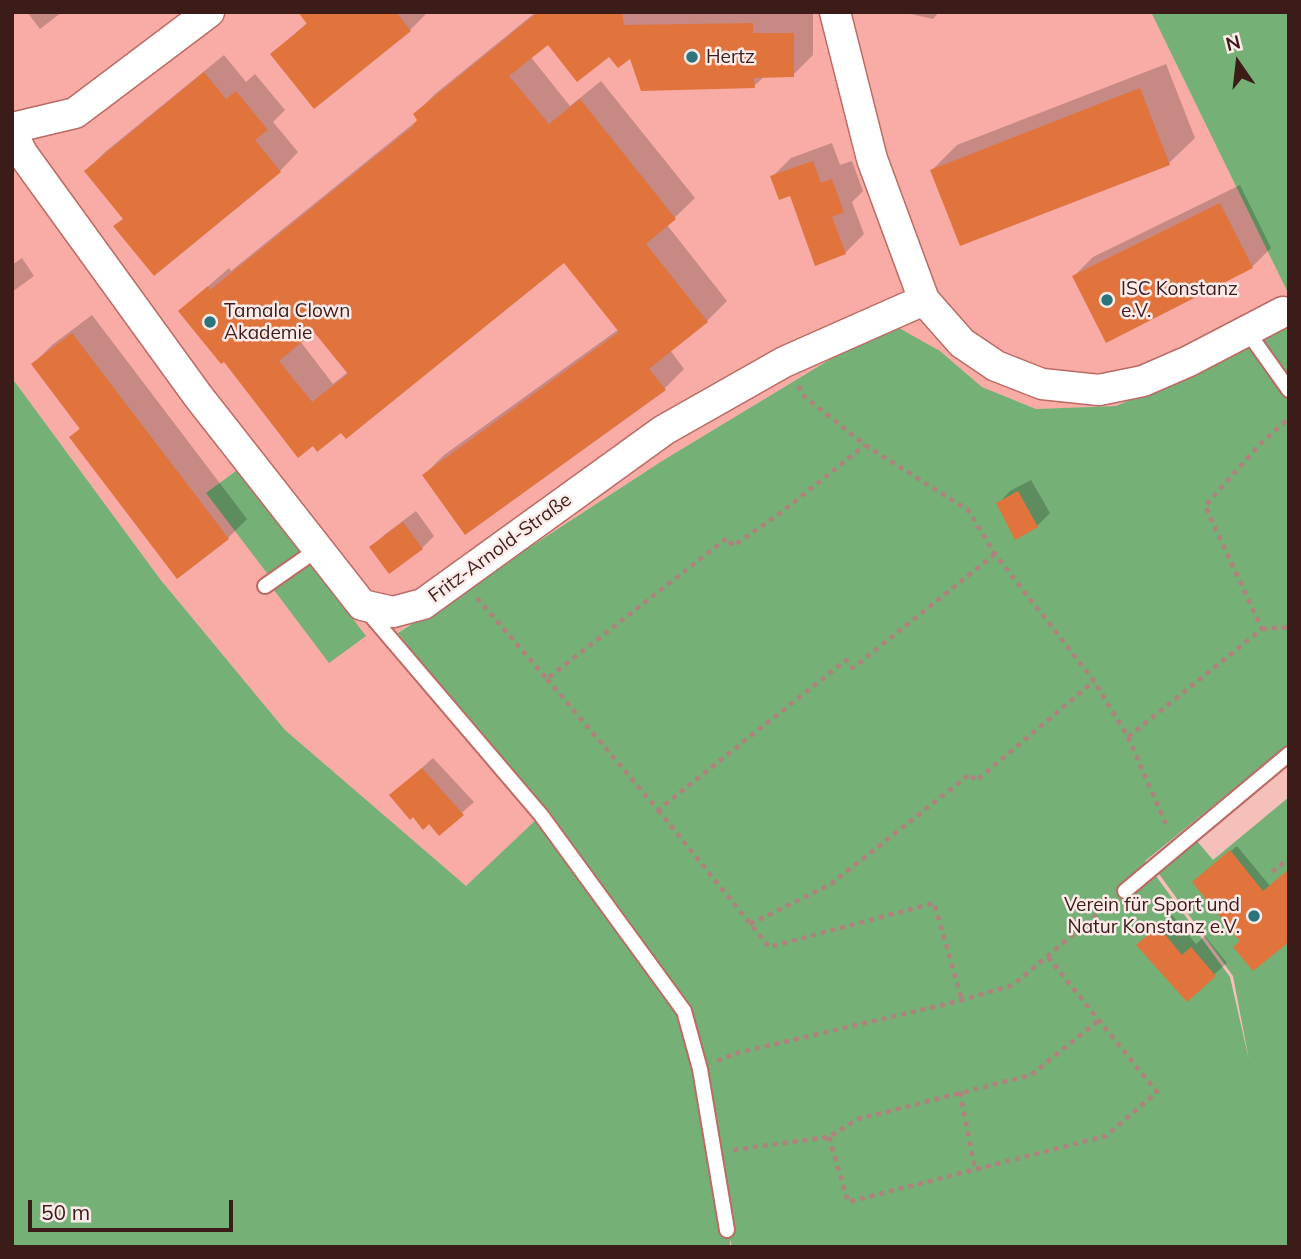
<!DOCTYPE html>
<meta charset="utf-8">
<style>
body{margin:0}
#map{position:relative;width:1301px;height:1259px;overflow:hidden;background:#f5c0ba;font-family:Mulish,sans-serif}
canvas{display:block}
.frame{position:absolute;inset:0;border:14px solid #3c1c19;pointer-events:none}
.north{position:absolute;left:1203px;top:28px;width:70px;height:70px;-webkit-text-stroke:5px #fdebe9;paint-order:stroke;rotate:346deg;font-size:19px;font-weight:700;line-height:28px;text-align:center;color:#3c1c19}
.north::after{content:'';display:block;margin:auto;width:24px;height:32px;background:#3c1c19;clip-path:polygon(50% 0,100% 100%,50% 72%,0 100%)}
.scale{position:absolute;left:28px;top:1200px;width:205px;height:32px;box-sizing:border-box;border:4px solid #3c1c19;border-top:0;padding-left:9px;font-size:21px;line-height:24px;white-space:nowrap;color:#3c1c19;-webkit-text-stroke:5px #fdebe9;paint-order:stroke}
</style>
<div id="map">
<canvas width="1301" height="1259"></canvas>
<div class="frame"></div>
<div class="north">N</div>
<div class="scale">50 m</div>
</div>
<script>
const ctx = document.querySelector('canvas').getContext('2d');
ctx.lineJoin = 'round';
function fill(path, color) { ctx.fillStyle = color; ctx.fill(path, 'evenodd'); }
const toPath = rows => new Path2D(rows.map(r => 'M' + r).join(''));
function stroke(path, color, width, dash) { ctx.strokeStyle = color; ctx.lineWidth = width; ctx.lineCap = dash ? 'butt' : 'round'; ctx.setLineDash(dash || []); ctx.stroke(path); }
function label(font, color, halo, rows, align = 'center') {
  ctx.font = font + ' Mulish,sans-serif'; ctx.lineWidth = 5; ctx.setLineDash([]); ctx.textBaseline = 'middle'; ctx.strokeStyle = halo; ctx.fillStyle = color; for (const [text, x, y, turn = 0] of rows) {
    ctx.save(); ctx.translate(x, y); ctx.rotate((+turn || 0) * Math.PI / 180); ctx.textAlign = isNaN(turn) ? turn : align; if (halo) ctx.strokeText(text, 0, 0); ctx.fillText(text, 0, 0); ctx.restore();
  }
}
fill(toPath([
 [12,12,1151,12,1289,295,1289,316,1182,378,1116,406,1036,409,982,387,940,351,889,323,662,461,398,632,541,815,466,887,285,730,160,579,12,378]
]), '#f8aca5');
fill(toPath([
 [1151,12,1289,12,1289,295],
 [1289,316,1289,744,1145,861,1230,977,1249,1060,1233,976,1154,867,1191,834,1213,860,1289,797,1289,1247,732,1247,730,1239,730,1247,12,1247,12,378,160,579,285,730,466,886,541,815,398,633,662,461,890,323,940,351,982,387,1036,409,1116,406,1182,378],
 [240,468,303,552,270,577,206,493],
 [310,563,366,636,329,663,274,590]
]), '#75b077');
fill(toPath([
 [27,12,62,12,40,29],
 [300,12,428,12,410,30,272,54,308,22],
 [536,12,813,13,813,55,793,75,765,76,754,86,631,56,609,54,548,42,530,56,570,106,601,81,695,198,667,225,727,301,707,321,670,350,684,369,664,389,424,475,444,455,619,329,564,260,341,430,224,359,180,311,229,268,231,271,419,119,415,114,435,94],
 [314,330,348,372,333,384,300,341],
 [902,12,939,12,933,19],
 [224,55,246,82,255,74,285,110,273,122,298,152,280,171,116,226,124,218,86,171,105,152],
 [1166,64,1195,138,1169,163,961,244,932,170,957,145],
 [832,143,840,165,852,161,863,191,852,202,864,234,845,253,772,177,791,158],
 [1240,185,1271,248,1252,267,1074,276,1093,257],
 [22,258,34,276,12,292,12,265],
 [92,315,247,519,228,538,71,438,81,427,33,364,52,345],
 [1031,480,1050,513,1037,526,998,504,1010,491],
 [416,511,434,536,422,548,372,547,384,535],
 [433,758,474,802,439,833,430,822,391,795],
 [1237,846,1270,886,1242,940,1200,877],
 [1172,915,1196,944,1205,936,1227,963,1187,999,1151,932]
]), '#0003');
fill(toPath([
 [298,12,396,12,411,31,314,109,270,54,307,24],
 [538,12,622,12,624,25,753,23,753,33,794,33,794,77,754,78,755,88,641,91,630,59,618,68,609,57,577,82,548,45,509,76,549,124,580,99,676,219,646,244,708,322,649,369,666,390,465,535,422,475,619,332,564,263,346,439,341,433,317,452,313,446,298,458,224,362,221,364,178,311,208,286,210,290,412,127,417,120,413,114],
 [314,332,348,374,312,402,279,361],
 [204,72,226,99,236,91,268,130,255,140,281,172,154,276,113,226,123,219,84,171],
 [1140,88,1170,165,960,246,930,170],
 [813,161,821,183,832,179,844,212,832,217,846,254,815,266,790,196,779,200,770,176],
 [1220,203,1253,268,1106,343,1072,276],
 [72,333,229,539,177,579,69,437,80,429,31,364],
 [1018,491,1038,527,1015,540,996,503],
 [403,522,423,549,389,574,369,547],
 [422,768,464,815,439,836,429,824,423,830,413,817,410,820,389,795],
 [1230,850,1263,891,1289,869,1289,942,1253,971,1233,947,1240,941,1192,882],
 [1158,926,1182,955,1191,947,1216,976,1187,1002,1136,945]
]), '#e1743d');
const service = toPath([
 [1247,331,1289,390],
 [265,586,318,549],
 [367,611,541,815,684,1011,700,1069,727,1230],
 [1125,891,1289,754]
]);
const minor = toPath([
 [835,12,872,159,924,300,962,343,996,366,1042,384,1099,390,1143,381,1189,361,1283,312],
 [12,128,75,113,209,12],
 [12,133,22,153,198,396,362,605,393,612,423,604,664,430,784,362,924,300]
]);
stroke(service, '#ba6b65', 18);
stroke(minor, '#ba6b65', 33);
stroke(toPath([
 [798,386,804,396,865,445,968,510,995,554,1094,681,1128,737,1262,629,1205,506,1261,443,1289,418],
 [477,598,547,679,727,538,733,546,779,514,865,445],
 [1262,629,1289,627],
 [547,679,658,810,846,660,853,668,995,554],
 [1128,737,1168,829],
 [658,810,769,947,934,903,962,1000],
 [1272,872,1289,858],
 [750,924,831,884,970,774,976,781,1094,681],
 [717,1061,737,1053,959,1001,1013,985,1112,902],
 [960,1092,975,1169],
 [829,1137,848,1202,1106,1136,1157,1092,1047,956],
 [733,1150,829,1137,858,1119,1031,1075,1098,1021]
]), '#af827d', 4.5, [5, 5]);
stroke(service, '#fff', 14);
stroke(minor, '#fff', 30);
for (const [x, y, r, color] of [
 [692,57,7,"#2b747c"],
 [1107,300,7,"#2b747c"],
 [210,322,7,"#2b747c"],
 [1254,916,7,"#2b747c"]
]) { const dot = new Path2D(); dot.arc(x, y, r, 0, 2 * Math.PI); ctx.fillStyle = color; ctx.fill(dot); stroke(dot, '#fdebe9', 2.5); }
label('19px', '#3c1c19', '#fdebe9', [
 ["Hertz",706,57],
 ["ISC Konstanz",1121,289],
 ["e.V.",1121,311],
 ["Tamala Clown",224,311],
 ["Akademie",224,333],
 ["Verein für Sport und",1240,905,"right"],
 ["Natur Konstanz e.V.",1240,927,"right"]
], 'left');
label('19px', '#3c1c19', '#fdebe9', [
 ["Fritz-Arnold-Straße",500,548,-36]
]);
</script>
